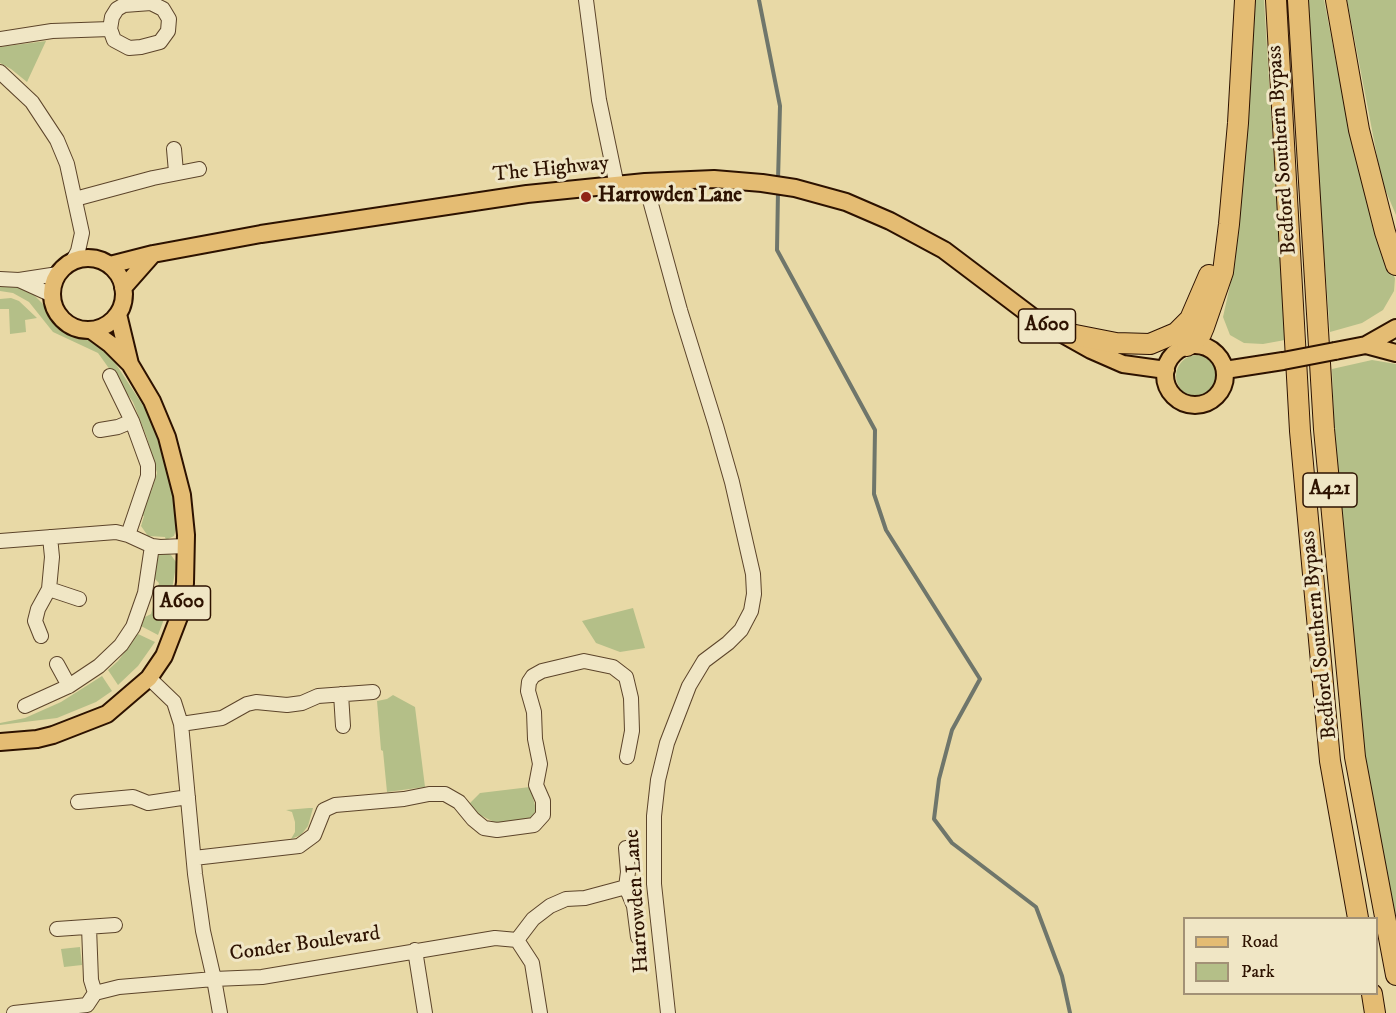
<!DOCTYPE html>
<style>
body{margin:0}
#map{position:relative;width:1396px;height:1013px;overflow:hidden;background:#e8d9a6;font-family:"IM FELL DW Pica",serif}
canvas{display:block}
.legend{position:absolute;left:1183px;top:917px;width:195px;height:78px;box-sizing:border-box;background:#f0e6c5;border:2px solid #a29176;margin:0;padding:8px 10px;list-style:none;font-size:18px;color:#2d1200}
.legend li{display:flex;align-items:center;gap:12px;height:30px}
.legend b{width:30px;border:2px solid #a29176}
</style>
<div id="map">
<canvas width="1396" height="1013"></canvas>
<ul class="legend">
<li><b style="height:8px;background:#e4bc73"></b>Road</li>
<li><b style="height:16px;background:#b4bf88"></b>Park</li>
</ul>
</div>
<script>
const ctx = document.querySelector('canvas').getContext('2d');
ctx.lineJoin = 'round';
function fill(path, color) { ctx.fillStyle = color; ctx.fill(path, 'evenodd'); }
const toPath = rows => new Path2D(rows.map(r => 'M' + r).join(''));
function stroke(path, color, width, dash) { ctx.strokeStyle = color; ctx.lineWidth = width; ctx.lineCap = dash ? 'butt' : 'round'; ctx.setLineDash(dash || []); ctx.stroke(path); }
function label(font, color, halo, rows, align = 'center') {
  ctx.font = font + ' "IM FELL DW Pica",serif'; ctx.lineWidth = 6; ctx.setLineDash([]); ctx.textBaseline = 'middle'; ctx.strokeStyle = halo; ctx.fillStyle = color; for (const [text, x, y, turn = 0] of rows) {
    ctx.save(); ctx.translate(x, y); ctx.rotate((+turn || 0) * Math.PI / 180); ctx.textAlign = isNaN(turn) ? turn : align; if (halo) ctx.strokeText(text, 0, 0); ctx.fillText(text, 0, 0); ctx.restore();
  }
}
fill(toPath([
 [1250,0,1264,0,1285,340,1263,344,1244,343,1230,335,1223,317,1235,263,1247,137],
 [1305,0,1324,0,1352,144,1382,257,1395,278,1394,291,1383,310,1362,323,1330,332],
 [1347,0,1396,0,1396,215,1382,182],
 [46,41,27,82,11,69,0,63,0,47],
 [0,284,16,286,33,294,42,303,59,326,73,335,95,342,112,358,159,430,175,501,176,529,174,536,166,540,165,537,148,536,141,526,144,516,140,515,146,494,151,492,157,473,147,438,133,402,98,353,53,332,29,302,13,293,0,291],
 [11,298,19,301,37,318,25,320,26,332,10,334,9,309,0,309,0,299],
 '1176 376a21 21 0 1 1 42 0a21 21 0 1 1-42 0Z',
 [1372,360,1396,364,1396,959,1363,755,1334,423,1332,369],
 [167,553,171,555,176,562,175,572,169,606,158,635,141,626,145,617,151,614,159,583,153,577,156,558,160,554],
 [633,608,645,648,620,652,596,643,582,621],
 [138,634,155,642,138,666,118,685,108,670,118,661],
 [102,676,112,691,96,702,57,718,0,725,0,723,25,718,61,702],
 [393,695,415,707,425,787,387,792,383,751,381,750,377,701,387,699],
 [530,787,536,809,533,817,528,819,503,824,496,823,480,815,468,805,480,793],
 [309,808,313,808,308,826,301,835,291,839,295,832,295,822,292,812,286,810],
 [80,947,82,965,64,967,61,949]
]), '#b4bf88');
stroke(toPath([
 [759,0,780,106,778,180],
 [778,191,777,250,875,430,874,494,886,530,980,679,952,730,939,779,934,819,952,843,1036,907,1062,976,1070,1013]
]), '#6f766b', 4);
const minor = toPath([
 [586,0,599,100,617,186],
 [151,3,163,9,169,19,168,31,160,42,141,47,129,48,114,40,110,29,112,17,117,9,124,5,151,3],
 [0,39,52,31,110,29],
 [0,72,32,102,57,140,67,164,82,233,78,251,72,262],
 [174,149,176,172],
 [645,182,680,310,716,426,732,482,753,574,754,594,751,611,741,630,728,643,704,661,689,686,667,743,658,780,654,816,654,884,668,1013],
 [75,199,153,178,199,169],
 [0,279,19,280,58,274],
 [19,280,52,295],
 [110,376,132,421,148,465,148,476,128,535],
 [100,430,118,427,132,421],
 [0,541,116,532,128,535,152,546,160,547,186,546],
 [49,589,79,599],
 [41,636,35,621,38,609,49,589,52,557,50,537],
 [57,664,69,686],
 [149,678,174,702,181,724,195,874,203,931,214,979,262,977,495,938,517,940],
 [341,694,343,726],
 [25,706,69,686,99,666,121,645,133,627,145,593,152,546],
 [181,724,222,718,247,704,256,702,287,705,302,703,318,696,373,692],
 [78,802,133,797,148,803,188,797],
 [626,848,628,872,626,887,634,906,638,937],
 [194,858,299,846,314,835,324,810,335,805,404,799,429,794,445,794,459,802,473,819,484,828,497,830,534,825,543,815,543,801,536,785,540,764,535,739,534,712,528,691,529,682,533,676,542,671,584,661,613,667,626,677,631,698,632,731,627,757],
 [89,927,91,980,95,993],
 [57,929,115,925],
 [517,940,533,919,550,906,566,899,585,898,626,887],
 [517,940,532,963,540,1013],
 [415,950,425,1013],
 [14,1013,87,1005,95,993,119,987,214,979,220,1013]
]);
const major = toPath([
 '52 294a36 36 0 1 1 72 0a36 36 0 1 1-72 0Z',
 [110,265,153,254,261,234,527,194,645,182,714,179,762,183,795,188,846,202,890,221,944,250,1034,318,1091,350,1123,364,1166,370],
 [123,288,153,254],
 [118,314,130,364],
 '1165 375a30 30 0 1 1 60 0a30 30 0 1 1-60 0Z',
 [1366,345,1396,353],
 [1335,351,1366,345,1396,328],
 [1225,370,1283,361],
 [0,742,37,739,53,735,107,714,149,678,164,656,179,617,185,583,186,535,182,495,167,437,152,401,130,364,110,344,91,330]
]);
const highway = toPath([
 [1276,0,1300,431,1330,761,1358,918],
 [1298,0,1324,429,1355,757,1396,975],
 [1336,0,1359,130,1385,232,1396,265],
 [1055,331,1116,343,1150,344,1176,333,1190,319,1209,275],
 [1187,346,1201,334,1204,327,1223,272,1229,224,1238,123,1245,0],
 [1372,994,1375,1013]
]);
stroke(minor, '#5c442a', 16);
stroke(major, '#2d1200', 20);
stroke(highway, '#2d1200', 22);
stroke(minor, '#f0e6c5', 14);
stroke(major, '#e4bc73', 16);
stroke(highway, '#e4bc73', 20);
const majorBridge = toPath([
 [1283,361,1335,351]
]);
stroke(majorBridge, '#2d1200', 20, []);
stroke(majorBridge, '#e4bc73', 16);
for (const [x, y, r, color] of [
 [586,197,6,"#8f2418"]
]) { const dot = new Path2D(); dot.arc(x, y, r, 0, 2 * Math.PI); ctx.fillStyle = color; ctx.fill(dot); stroke(dot, '#f0e6c5', 2); }
for (const [x, y, w] of [
 [1047,326,57],
 [1330,490,54],
 [182,603,57]
]) { const box = new Path2D(); box.roundRect(x - w / 2, y - 17, w, 34, 4.5); ctx.fillStyle = '#f0e6c5'; ctx.fill(box); stroke(box, '#2d1200', 1.5); }
label('bold 20px', '#2d1200', null, [
 ["A600",1047,326],
 ["A421",1330,490],
 ["A600",182,603]
]);
label('21px', '#2d1200', '#f0e6c5', [
 ["Bedford Southern Bypass",1283,150,-94],
 ["The Highway",551,170,-6],
 ["Bedford Southern Bypass",1320,635,-96],
 ["Harrowden Lane",638,901,-94],
 ["Conder Boulevard",305,945,-8]
]);
label('bold 21px', '#2d1200', '#f0e6c5', [
 ["Harrowden Lane",598,197]
], 'left');
</script>
